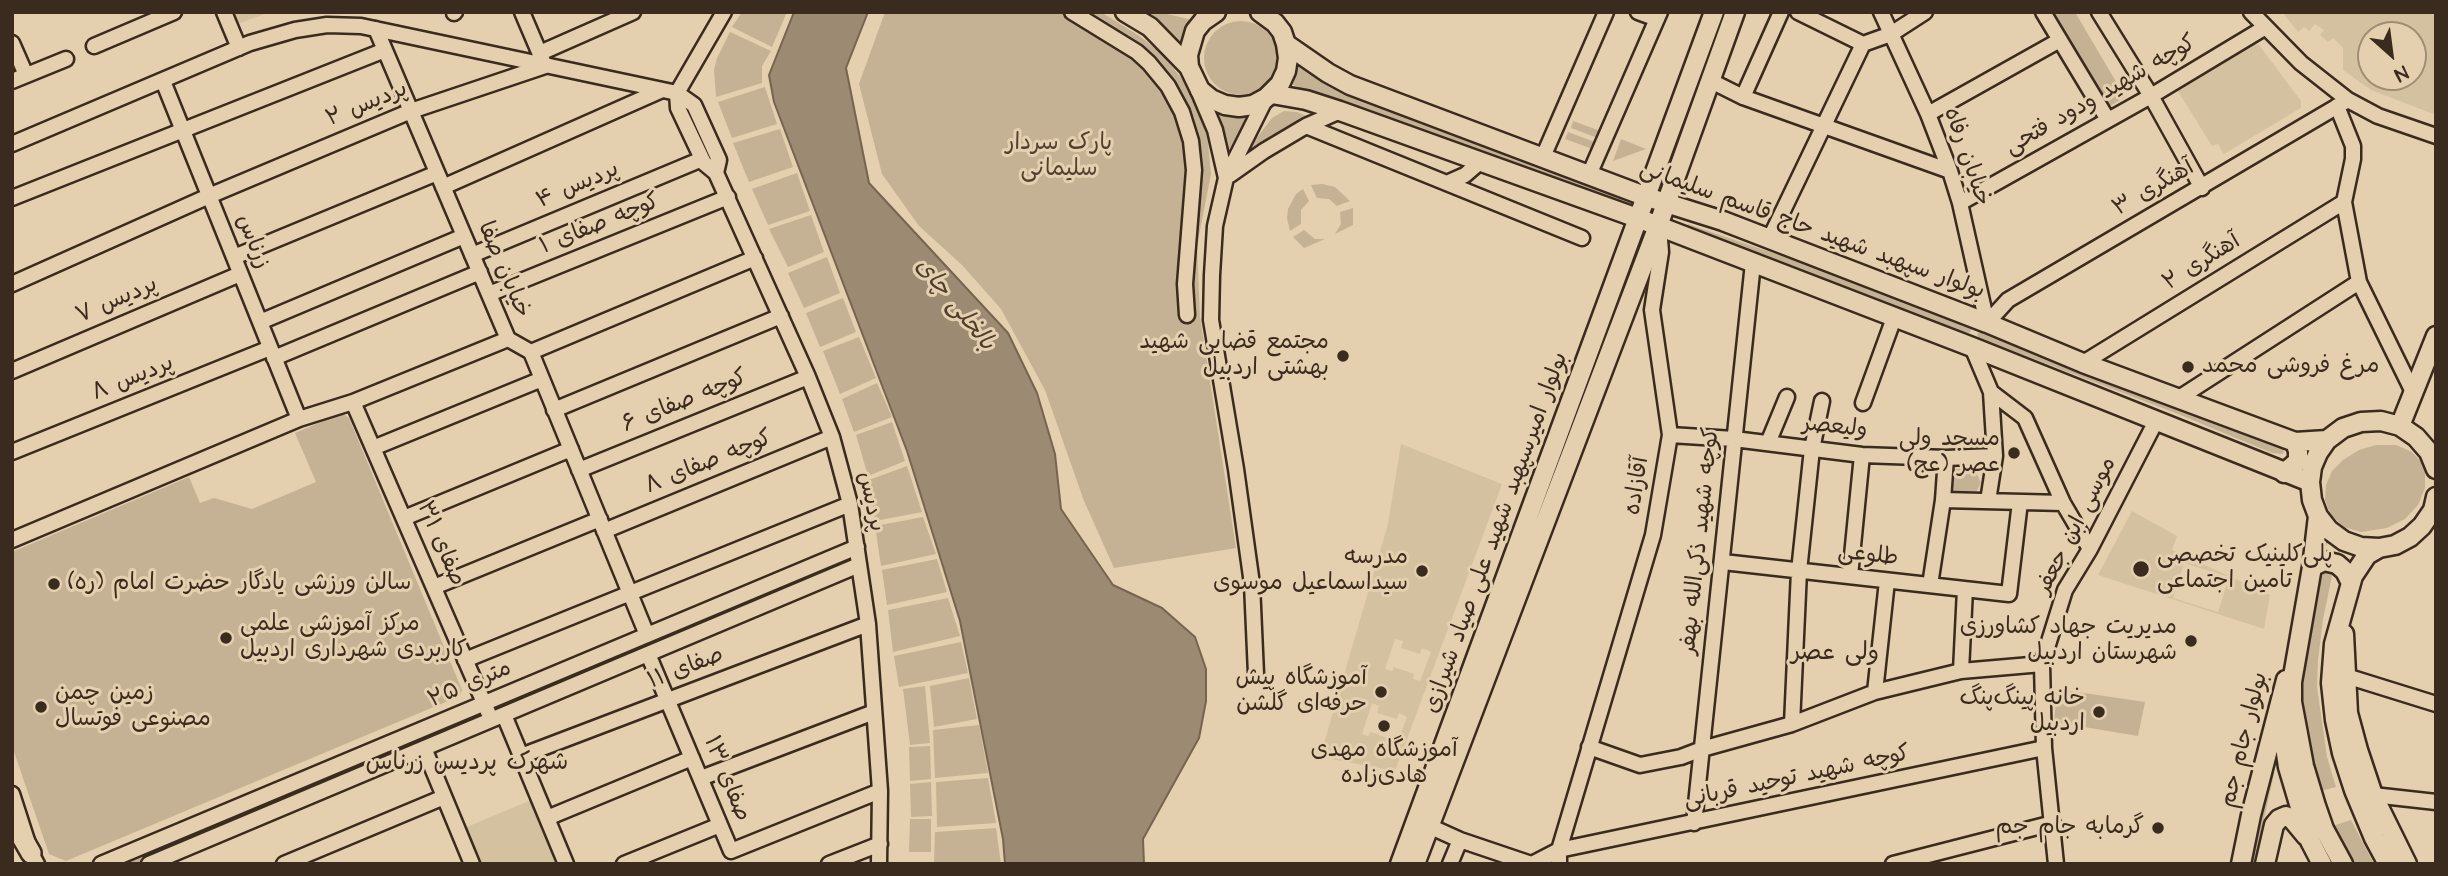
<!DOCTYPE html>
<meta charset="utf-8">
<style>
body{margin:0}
#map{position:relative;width:2448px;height:876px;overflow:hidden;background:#e4d0ae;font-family:"Architects Daughter",sans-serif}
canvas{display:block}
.frame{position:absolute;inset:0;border:14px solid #3b2a1e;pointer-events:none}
.north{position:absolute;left:2357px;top:21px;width:70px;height:70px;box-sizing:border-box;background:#e4d0ae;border:2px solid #a08e74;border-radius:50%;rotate:152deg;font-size:19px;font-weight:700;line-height:28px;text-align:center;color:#3b2a1e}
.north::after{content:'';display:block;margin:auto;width:24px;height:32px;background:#3b2a1e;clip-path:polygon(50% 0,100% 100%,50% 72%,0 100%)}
</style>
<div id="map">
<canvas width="2448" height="876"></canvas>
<div class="frame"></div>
<div class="north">N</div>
</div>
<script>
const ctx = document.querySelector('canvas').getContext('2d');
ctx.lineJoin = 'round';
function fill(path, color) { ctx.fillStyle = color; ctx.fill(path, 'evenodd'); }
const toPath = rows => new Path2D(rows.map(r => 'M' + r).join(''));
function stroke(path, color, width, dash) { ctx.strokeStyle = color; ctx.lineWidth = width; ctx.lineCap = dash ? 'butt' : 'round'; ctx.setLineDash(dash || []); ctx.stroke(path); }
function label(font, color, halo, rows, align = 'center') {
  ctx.font = font + ' "Architects Daughter","Playpen Sans Arabic",sans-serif'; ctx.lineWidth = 6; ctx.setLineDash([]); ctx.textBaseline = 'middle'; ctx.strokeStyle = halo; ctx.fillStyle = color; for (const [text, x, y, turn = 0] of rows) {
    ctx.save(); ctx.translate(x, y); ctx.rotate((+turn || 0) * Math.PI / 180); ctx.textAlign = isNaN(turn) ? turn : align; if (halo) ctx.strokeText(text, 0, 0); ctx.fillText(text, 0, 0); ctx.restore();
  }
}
fill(toPath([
 [229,12,270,12,235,25],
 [2282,12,2436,12,2436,115,2371,90,2343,70,2343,48,2333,38,2328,42,2320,35,2324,30,2315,24,2309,31,2304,27,2298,32],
 [2413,35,2413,77,2371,77,2371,35],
 [2253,44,2259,45,2301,101,2301,108,2224,154,2218,144,2212,146,2176,88],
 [1401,444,1502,484,1395,771,1320,757,1388,524],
 [1395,639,1403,641,1401,648,1420,654,1422,648,1431,652,1420,681,1413,679,1414,674,1394,667,1392,671,1385,669],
 [1372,703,1379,706,1377,713,1397,719,1399,713,1407,717,1396,746,1389,744,1390,739,1371,732,1368,736,1362,734],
 [2132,511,2177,536,2172,550,2270,595,2264,629,2098,575],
 [2184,563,2229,577,2218,612,2173,598],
 [531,800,557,864,477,864,462,829]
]), '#d4c1a0');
fill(toPath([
 [742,12,787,12,772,47,732,27],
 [885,12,1101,12,1141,37,1164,56,1185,83,1199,105,1208,142,1211,174,1197,246,1200,317,1236,548,1114,568,1084,501,1045,390,1001,309,962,265,919,226,882,174,859,84],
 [1144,12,1159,12,1192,20,1181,44],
 [1723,12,1728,12,1687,124,1681,128],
 [2050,12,2075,12,2125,97,2107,108],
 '1204 58a37 37 0 1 1 74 0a37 37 0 1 1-74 0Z',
 [730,32,771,51,762,66,762,83,716,97,714,70,717,58],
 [1299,64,1388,110,1621,199,1623,202,1621,204,1424,133,1290,84],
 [765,87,777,124,732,138,718,102],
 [1284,111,1297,112,1312,118,1275,135,1250,152,1252,144,1272,118],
 [1218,112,1229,116,1248,116,1249,121,1226,154,1215,114],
 [1573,121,1606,133,1603,140,1571,128],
 [780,129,793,167,749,182,733,143],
 [1568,132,1600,144,1598,151,1565,139],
 [1621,139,1646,149,1613,161],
 [797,173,810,211,768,225,752,189],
 [1322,184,1335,187,1350,201,1337,206,1329,199,1317,198,1311,185],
 [1303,189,1309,201,1301,210,1301,224,1290,231,1287,218,1288,209,1296,194],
 [1353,208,1353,225,1335,234,1341,224,1340,212],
 [811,215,824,252,788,267,769,229],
 [1688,224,1793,260,1968,325,1972,329,1969,333,1960,332,1690,229,1687,226],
 [1304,230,1315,239,1325,239,1304,248,1293,237],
 [827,257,840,293,804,308,788,273],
 [1629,269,1632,270,1438,789,1446,752],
 [843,298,856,332,820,347,806,313],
 [1980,331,2280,446,2284,451,2283,454,2272,453,2178,414,1979,338,1977,335],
 [859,337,876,378,840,394,823,351],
 [877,383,892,417,854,432,842,399],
 [342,413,349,418,462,690,460,696,66,861,49,854,12,746,12,552,189,477,200,503,214,498,252,509,316,482,295,433],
 [892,422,905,461,868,476,856,435],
 [2376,445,2396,445,2412,452,2422,463,2425,471,2425,488,2418,505,2405,519,2387,528,2361,532,2344,527,2330,514,2325,500,2326,485,2332,471,2343,460,2359,450],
 [907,466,922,512,875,521,869,480],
 [1969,467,1976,472,1981,483,1976,492,1953,494,1949,490,1953,470],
 [923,517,936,554,881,566,875,526],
 [937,559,947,592,887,605,882,570],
 [2325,569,2333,571,2323,619,2318,660,2317,687,2327,757,2336,787,2320,791,2305,727,2303,702,2303,659,2314,600],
 [805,576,807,581,494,711,492,707],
 [948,598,960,636,893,652,888,610],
 [961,642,968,673,899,687,894,656],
 [969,678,977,719,934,727,930,686],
 [925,686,930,743,910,745,903,689],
 [2057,689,2145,702,2138,736,2054,722],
 [476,713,479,719,135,864,119,864],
 [979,725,988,773,935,778,933,730],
 [930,746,931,779,910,781,909,747],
 [2273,768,2274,774,2254,864,2245,864],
 [988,778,996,823,937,827,936,782],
 [931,782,932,816,911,817,910,784],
 [910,819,931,819,931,852,909,852],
 [2351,820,2374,864,2353,864,2332,826],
 [996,828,1001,864,934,864,935,832]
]), '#c5b294');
const water = toPath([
 [794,12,868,12,846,68,869,183,1008,333,1037,393,1055,454,1061,509,1113,585,1162,608,1195,637,1206,669,1206,701,1199,738,1143,839,1144,864,1005,864,1003,839,960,621,907,451,774,102,769,75,794,12]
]);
fill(water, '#9d8a72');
stroke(water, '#766450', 2);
const minor = toPath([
 [224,12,239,48],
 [1072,12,1137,52,1149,63,1168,86,1182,112,1191,141,1194,170,1185,284,1187,315],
 [1638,12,1657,19],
 [1798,12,1863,44],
 [1881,12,1928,114,1950,171,1960,203,1987,323],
 [2043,12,2108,120],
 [2099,12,2151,96,2202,188],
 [2251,12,2301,63,2348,100,2378,116,2436,136],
 [454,13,455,12],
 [376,29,508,339,531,352,647,635],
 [12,43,26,75],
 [94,46,174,12],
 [540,53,633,12],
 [1709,80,1743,97,1950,171],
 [12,81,66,59],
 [163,81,299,419],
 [1198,90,1215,130,1226,178],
 [677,93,678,108,704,163,716,173,808,377,832,437,850,504,868,624,880,791,879,864],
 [677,93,724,12],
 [1743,97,1781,12],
 [2337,106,2353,146,2353,159,2344,202,2359,282,2413,392],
 [1928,114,2060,40],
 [1306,126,1582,238],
 [12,144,250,43,295,30,327,25,361,26,677,93,694,105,719,160,716,173],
 [1543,157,1606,12],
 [1230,175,1264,151,1306,126,1340,111],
 [1589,175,1660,12],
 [1447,183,1465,175,1480,162],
 [443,187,662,90],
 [12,198,385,50],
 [1960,203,2151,96,2264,28],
 [1769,240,1863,44,1891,34,1925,12],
 [472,255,702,159],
 [234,257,437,173],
 [12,284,209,196,411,111,545,66,522,12],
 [489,294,728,197],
 [260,322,464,236],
 [1987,323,2008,300,2348,100],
 [1972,347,1991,392,1995,456,1988,501],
 [531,352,755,258],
 [274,358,480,272],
 [2083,363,2344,202],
 [12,371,240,274],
 [1991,392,2025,418,2063,503,2090,549],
 [2179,398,2359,282],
 [353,402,488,712],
 [1863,403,1894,318],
 [554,410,781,316],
 [1670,435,1734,439,1862,455,1946,458,1995,456],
 [1768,443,1787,397],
 [373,448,542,379],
 [12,452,270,348],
 [579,470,808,377],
 [1943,500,2063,503],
 [404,518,571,449],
 [604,531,832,437],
 [12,540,299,419,353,402,508,339],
 [1723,562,2009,594,2020,502],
 [1850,576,1862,455],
 [1930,585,1943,500,1946,458],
 [434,587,600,519],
 [648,654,731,851,880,791],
 [465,660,850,504],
 [1961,671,1965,589],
 [1256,674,1252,584,1236,469,1211,320,1212,275,1215,226,1226,178,1266,98],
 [2346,676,2436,704],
 [1875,692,1887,581],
 [504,715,566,864],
 [1792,724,1799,571,1812,449,1822,401],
 [1589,747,1640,765,1681,757,1702,749,1792,724,1875,692,1961,671,2042,664],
 [424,748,472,864],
 [521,756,868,624],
 [701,778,874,712],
 [12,794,31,853,37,864],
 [2373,795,2436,802],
 [547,818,692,758],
 [1694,823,1753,263],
 [1429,826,1460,840,1531,864],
 [101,864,857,547],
 [149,864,859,565],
 [284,864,444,797],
 [624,864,720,825],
 [829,864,880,844],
 [1450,864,1460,840],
 [1532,864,1559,850,2044,748],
 [1559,864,1559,850,1653,535,1670,435,1652,310,1661,252,1659,227],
 [1893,864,2053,823],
 [2056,864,2044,748,2042,664,2065,590,2090,549,2156,421]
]);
const major = toPath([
 [1125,12,1150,27,1189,67],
 [1216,12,1203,21,1195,31,1188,55,1189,67,1200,90,1211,99,1225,105,1239,107,1253,105,1266,98,1280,84,1286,71,1288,58,1286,44,1282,32,1275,23,1260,12],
 [1286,44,1328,73,1350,85,1647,197,1723,221,1987,323,2083,363,2295,442,2327,440],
 [1272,94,1306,100,1340,111,1640,219,1972,347,2310,482],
 [2400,426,2436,336],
 [2436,469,2429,452,2416,437,2400,426,2381,421,2361,422,2343,428,2327,440,2318,453,2312,467,2310,482,2312,500,2318,516,2329,530,2344,541,2361,547,2379,548,2395,545,2410,537,2422,526,2433,510,2436,497],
 [2284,473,2298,461,2298,451,2295,442],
 [2318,516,2312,567,2292,682,2292,702,2304,766,2316,806,2324,829,2343,864],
 [2379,548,2367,555,2353,576,2334,644,2331,683,2335,720,2342,753,2354,790,2374,838,2388,864],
 [2312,567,2324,561,2337,564,2345,571,2351,583],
 [2344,634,2348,713,2358,750,2373,795,2407,864],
 [2280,713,2288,767,2310,841,2322,864],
 [1400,864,1714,12],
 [1415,864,1658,226,1735,12],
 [2241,864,2251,815,2286,680],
 [2265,864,2274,825,2279,819,2286,816,2291,818,2306,836]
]);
const highway = toPath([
 [12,820,31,853]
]);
stroke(minor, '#3b2a1e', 19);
stroke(major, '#3b2a1e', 23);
stroke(highway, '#3b2a1e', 24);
stroke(minor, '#e4d0ae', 14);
stroke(major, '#e4d0ae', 18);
stroke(highway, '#e4d0ae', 19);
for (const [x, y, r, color] of [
 [1343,356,7,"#3b2a1e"],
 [2188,367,7,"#3b2a1e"],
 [2014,453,7,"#3b2a1e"],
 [2141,569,9,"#3b2a1e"],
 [1422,571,7,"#3b2a1e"],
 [54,584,7,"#3b2a1e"],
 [226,638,7,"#3b2a1e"],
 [2191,641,7,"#3b2a1e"],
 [1381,692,7,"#3b2a1e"],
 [41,707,7,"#3b2a1e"],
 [2099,712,7,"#3b2a1e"],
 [1384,726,7,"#3b2a1e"],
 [2158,828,7,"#3b2a1e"]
]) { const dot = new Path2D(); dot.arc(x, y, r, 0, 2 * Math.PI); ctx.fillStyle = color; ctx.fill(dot); stroke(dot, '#e4d0ae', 2.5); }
label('23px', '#3b2a1e', '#e4d0ae', [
 ["کوچه شهید ودود فتحی",2101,96,-30],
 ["پردیس ۲",367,105,-22],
 ["خیابان رفاه",1966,157,71],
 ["پردیس ۴",578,186,-23],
 ["آهنگری ۳",2154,189,-30],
 ["کوچه صفای ۱",600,225,-22],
 ["بولوار سپهبد شهید حاج قاسم سلیمانی",1812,231,20],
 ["زرناس",252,242,68],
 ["آهنگری ۲",2202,263,-32],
 ["خیابان صفا",503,270,67],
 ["پردیس ۷",117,301,-23],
 ["پردیس ۸",133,379,-22],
 ["کوچه صفای ۶",685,402,-22],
 ["ولیعصر",1835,428,6],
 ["کوچه صفای ۸",709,463,-22],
 ["آقازاده",1638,486,-81],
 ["پردیس",870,502,78],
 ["موسی ابن جعفر",2077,526,-63],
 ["بولوار امیرسپهبد شهید علی صیاد شیرازی",1497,533,-70],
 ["کوچه شهید ذکی‌الله بهفر",1701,541,-84],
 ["صفای ۳۱",440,544,67],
 ["طلوعی",1868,556,6],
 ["صفای ۱۱",686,669,-21],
 ["۲۵ متری",470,685,-23],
 ["بولوار جام جم",2245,740,-76],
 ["کوچه شهید توحید قربانی",1797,778,-12],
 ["صفای ۱۳",726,779,68]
]);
label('23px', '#503e30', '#e4d0ae', [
 ["پارک سردار",1059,144],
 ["سلیمانی",1059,170]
]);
label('23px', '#3b2a1e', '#e4d0ae', [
 ["مجتمع قضایی شهید",1329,343],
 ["بهشتی اردبیل",1329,369],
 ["مرغ فروشی محمد",2202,367,"left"],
 ["مسجد ولی",2000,440],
 ["عصر (عج)",2000,466],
 ["پلی‌کلینیک تخصصی",2157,556,"left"],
 ["تامین اجتماعی",2157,582,"left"],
 ["مدرسه",1408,558],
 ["سیداسماعیل موسوی",1408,584],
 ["سالن ورزشی یادگار حضرت امام (ره)",68,584,"left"],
 ["مرکز آموزشی علمی",240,625,"left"],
 ["کاربردی شهرداری اردبیل",240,651,"left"],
 ["مدیریت جهاد کشاورزی",2177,628],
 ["شهرستان اردبیل",2177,654],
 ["آموزشگاه پیش",1367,679],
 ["حرفه‌ای گلشن",1367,705],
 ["زمین چمن",55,694,"left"],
 ["مصنوعی فوتسال",55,720,"left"],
 ["خانه پینگ‌پنگ",2085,699],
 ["اردبیل",2085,725],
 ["آموزشگاه مهدی",1384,751,"center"],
 ["هادی‌زاده",1384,777,"center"],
 ["گرمابه جام جم",2144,828]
], 'right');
label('italic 24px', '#4f3d2f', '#e4d0ae', [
 ["بالخلی چای",954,305,51]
]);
label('24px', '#3b2a1e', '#e4d0ae', [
 ["ولی عصر",1835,654],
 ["شهرک پردیس زرناس",467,764]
]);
</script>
